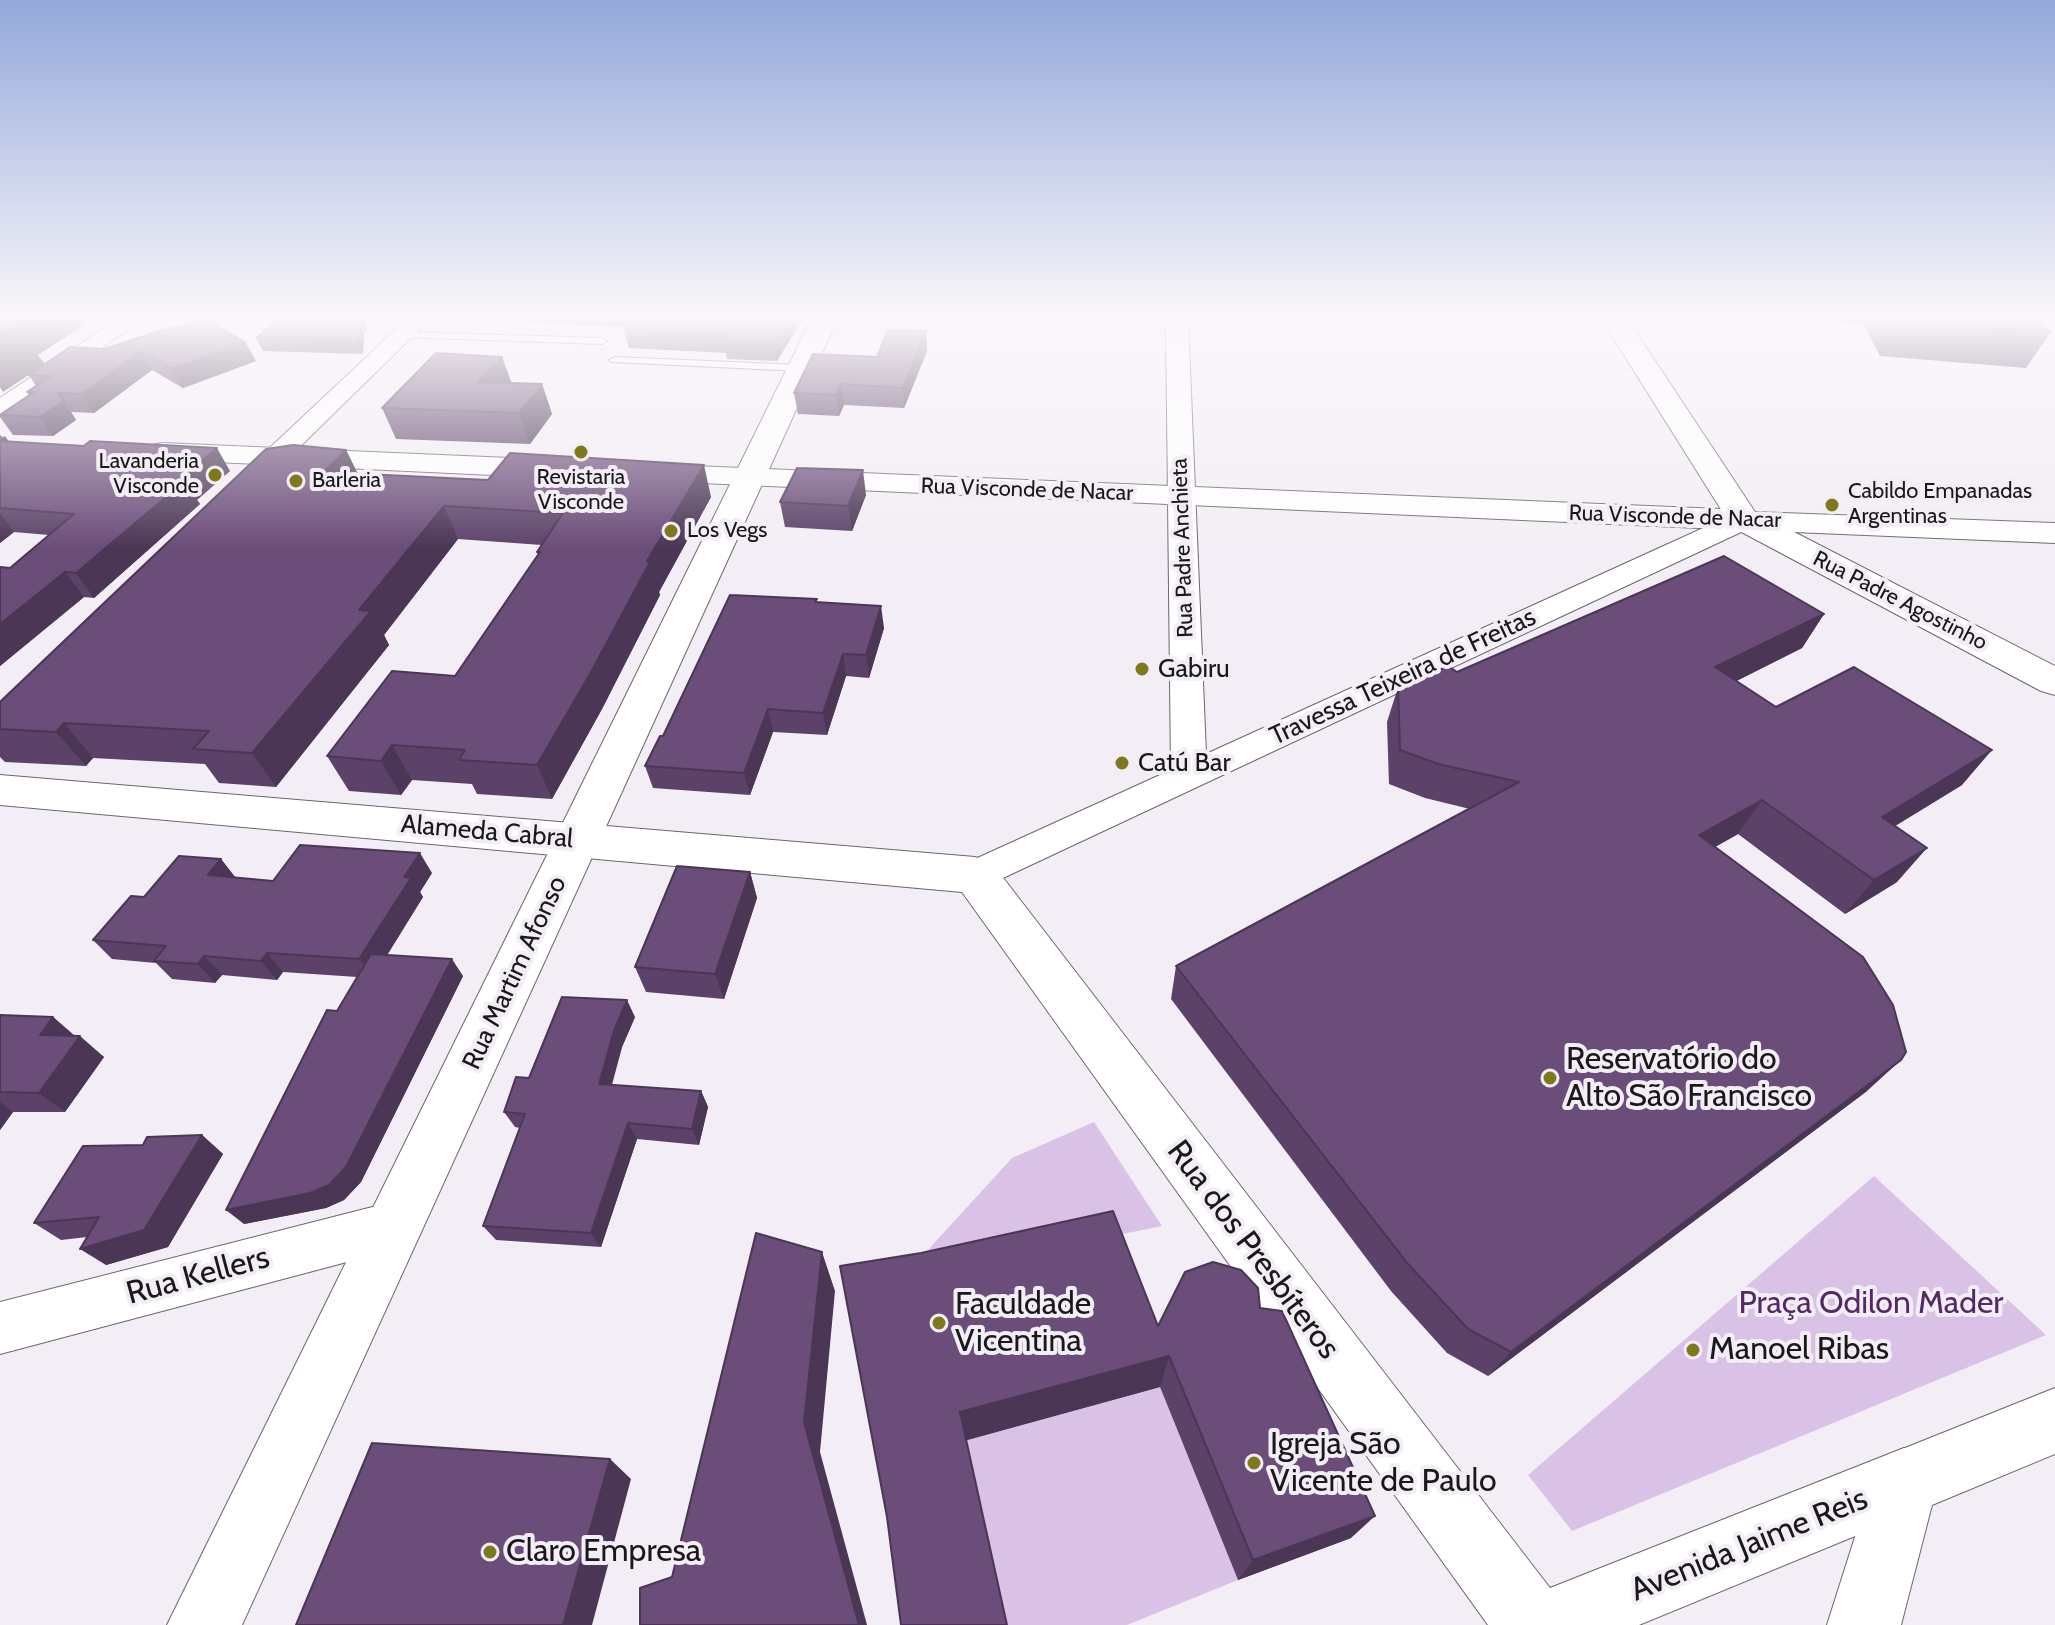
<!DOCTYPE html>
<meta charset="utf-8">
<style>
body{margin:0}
canvas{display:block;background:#f3eef5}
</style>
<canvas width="2055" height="1625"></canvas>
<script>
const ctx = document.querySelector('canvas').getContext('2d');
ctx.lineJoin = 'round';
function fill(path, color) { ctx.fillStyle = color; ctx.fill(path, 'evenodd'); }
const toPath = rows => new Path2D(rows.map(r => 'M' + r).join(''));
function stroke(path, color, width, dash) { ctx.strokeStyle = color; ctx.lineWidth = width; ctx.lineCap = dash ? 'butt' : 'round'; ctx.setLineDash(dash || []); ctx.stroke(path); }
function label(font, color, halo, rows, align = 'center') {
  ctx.font = font + ' Cabin,sans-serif'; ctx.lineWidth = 8; ctx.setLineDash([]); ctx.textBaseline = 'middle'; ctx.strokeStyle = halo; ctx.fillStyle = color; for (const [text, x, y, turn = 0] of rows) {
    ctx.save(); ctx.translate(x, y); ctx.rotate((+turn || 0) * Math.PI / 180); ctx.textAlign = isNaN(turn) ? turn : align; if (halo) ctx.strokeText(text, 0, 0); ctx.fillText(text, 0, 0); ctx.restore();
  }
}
fill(toPath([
 [1094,1122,1162,1226,922,1275,915,1264,1012,1158],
 [1874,1176,2046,1335,1572,1531,1528,1475],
 [1160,1387,1238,1580,1127,1625,1005,1625,967,1440]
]), '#dac2e7');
const lane = toPath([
 [403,332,602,338,607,341,602,344,399,337,399,333,403,332],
 [615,357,801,365,807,368,801,371,611,362,609,360,615,357]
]);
const street = toPath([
 [116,320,141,320,8,414,0,416,0,398,116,320],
 [406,320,429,320,262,484,244,484,240,478,244,472,406,320],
 [1166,320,1188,320,1206,754,1734,514,1744,512,1754,514,1758,520,1754,526,988,885,975,890,962,885,956,875,962,865,1171,770,1166,320],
 [396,1201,413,1208,420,1225,413,1242,396,1249,0,1354,0,1302,396,1201]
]);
const secondary = toPath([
 [162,443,557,460,568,462,573,469,568,476,557,478,151,459,147,452,151,445,162,443],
 [646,464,1744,510,1756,513,1761,520,1756,527,1744,530,635,480,630,473,635,466,646,464],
 [0,775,975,857,991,862,1550,1588,1904,1448,1928,1458,1938,1482,1928,1506,1639,1625,1488,1625,962,892,0,805,0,775]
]);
const primary = toPath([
 [811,320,837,320,242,1625,167,1625,811,320],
 [1602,320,1628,320,1755,512,2055,523,2055,543,1794,532,2055,666,2055,695,2041,691,1732,527,1602,320],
 [2055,1388,2055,1454,1932,1505,1901,1625,1827,1625,1880,1458,2055,1388]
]);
stroke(lane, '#6b676d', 2);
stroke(street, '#6b676d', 2);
stroke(secondary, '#6b676d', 2);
stroke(primary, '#6b676d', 2);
fill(lane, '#fff');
fill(street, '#fff');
fill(secondary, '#fff');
fill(primary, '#fff');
fill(toPath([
 [279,320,363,320,367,329,364,331,363,354,263,351,256,338],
 [521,320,802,320,777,361,727,359,726,353,629,348,624,331,627,327,522,322],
 [1809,320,2040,320,2050,333,2026,368,1880,356,1863,324],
 [926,331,927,351,904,408,844,405,839,416,798,414,794,393,877,357],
 [104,349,256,361,183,388,152,370,94,413,71,412,76,420,53,436,13,435,0,417,0,415,29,395,27,392,36,386,29,375],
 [502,357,511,383,542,384,552,414,530,444,396,439,382,408],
 [0,435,9,442,230,471,197,500,200,504,94,598,84,597,0,666,0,567,10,568,49,535,14,532,0,543],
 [346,450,358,474,711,497,659,592,660,595,602,709,552,799,477,794,472,784,412,780,401,795,349,791,327,756,455,676,538,555,537,552,542,545,458,539,384,635,389,645,276,787,219,783,205,764,93,758,86,766,5,762,0,757,0,702],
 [866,495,852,531,785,527,780,502],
 [817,602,884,628,869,678,846,676,827,735,773,732,750,795,653,788,645,766,663,736],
 [1824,614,1802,648,1736,681,1776,707,1962,785,1895,826,1897,882,1845,914,1738,834,1715,847,1867,1091,1488,1376,1447,1353,1391,1291,1171,999,1176,966,1470,809,1425,798,1389,784,1387,722,1398,687,1457,672],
 [221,859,236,878,273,881,432,873,420,892,423,897,387,955,463,976,361,1182,344,1200,326,1208,244,1224,337,1011,357,977,283,972,277,980,222,975,215,983,172,979,156,963,112,959,93,940,144,897],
 [750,872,757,898,724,999,646,992,635,967],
 [0,1015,53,1017,75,1036,104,1057,65,1112,13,1112,0,1130],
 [635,1017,622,1047,612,1085,701,1091,708,1107,699,1145,637,1139,601,1247,496,1240,483,1226,520,1128,515,1127,504,1112,529,1078],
 [202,1135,223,1154,168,1247,106,1265,87,1237,61,1240,34,1223,143,1145],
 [840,1266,1158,1326,1260,1308,1351,1538,1238,1580,1160,1387,966,1440,887,1517]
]), '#5c4268');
fill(toPath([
 [0,320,92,320,38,355,45,364,3,392,0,387],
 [358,320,363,320,367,329,364,331,363,354,357,341],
 [789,320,802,320,777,361,774,344],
 [926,331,927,351,904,408,903,388],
 [246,343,256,361,183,388,172,369],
 [141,351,152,370,94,413,82,394],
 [502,357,513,387,478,382],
 [542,384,552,414,530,444,519,413],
 [841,384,844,405,839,416,836,395],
 [64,401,76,420,53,436,40,417],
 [5,436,21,459,0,446,0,439],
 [217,448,230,471,197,500,200,504,94,598,76,573,174,484],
 [346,450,362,483,324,472],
 [704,465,711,497,659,592,660,595,602,709,552,799,537,765,647,561],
 [863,470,866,495,852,531,848,506],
 [444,506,458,539,384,635,389,645,276,787,252,753,359,610],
 [0,513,14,532,0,543],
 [65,572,84,597,0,666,0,624],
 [881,606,884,628,869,678,866,655],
 [1824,614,1802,648,1695,702,1715,667],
 [843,654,846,676,827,735,823,713],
 [768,709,773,732,750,795,744,773],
 [64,723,93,758,86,766,56,732],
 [392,745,412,780,401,795,381,761],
 [1992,750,1962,785,1854,851,1882,817],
 [1762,800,1738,834,1676,869,1699,835],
 [1927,848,1897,882,1845,914,1874,880],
 [420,853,432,873,420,892,423,897,373,978,359,959,404,877],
 [221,859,236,879,208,875],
 [750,872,757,898,724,999,715,974],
 [267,953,283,972,277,980,261,961],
 [204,956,222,975,215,983,198,964],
 [452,959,463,976,361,1182,344,1200,326,1208,244,1224,226,1210],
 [627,1000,635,1017,622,1047,607,1099,599,1084,614,1031],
 [53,1017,77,1038,40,1035],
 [80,1036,104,1057,65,1112,39,1093],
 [1901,1060,1867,1091,1488,1376,1511,1352],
 [701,1091,708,1107,699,1145,692,1129],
 [0,1102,13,1112,0,1130],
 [628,1123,637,1139,601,1247,591,1233],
 [202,1135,223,1154,168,1247,106,1265,80,1249],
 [822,1252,835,1291,820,1452,867,1625,859,1625,804,1422],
 [1169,1356,1160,1387,964,1441,960,1412],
 [610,1459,631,1479,592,1625,563,1625],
 [1375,1516,1351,1538,1238,1580,1253,1560]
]), '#4b3655');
const building = toPath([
 [209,320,246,343,172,369,141,351,82,394,58,393,64,401,40,417,0,415,34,392,27,392,51,376,29,375,70,347,104,349,163,330,209,320],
 [279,320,358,320,357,341,256,338,279,320],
 [633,320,789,320,774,344,723,342,727,336,624,331,633,320],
 [1899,320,2040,320,2050,333,1900,320,1899,320],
 [0,322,17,323,0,334,0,322],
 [888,330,926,331,903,388,841,384,836,395,794,393,813,354,877,357,888,330],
 [436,353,502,357,478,382,542,384,519,413,382,408,436,353],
 [0,441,84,446,90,441,217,448,174,484,185,481,76,573,65,572,0,624,0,567,10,568,74,514,0,508,0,441],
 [293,445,346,450,324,472,488,480,510,453,704,465,647,561,650,562,590,674,537,765,459,760,465,750,392,745,381,761,327,756,392,671,455,676,540,552,537,552,563,513,444,506,359,610,371,611,252,753,193,749,209,731,64,723,56,732,0,729,0,702,266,449,293,445],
 [797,468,863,470,848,506,780,502,797,468],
 [1724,556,1824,614,1715,667,1776,707,1854,667,1992,750,1882,817,1927,848,1874,880,1762,800,1699,835,1863,957,1893,1005,1906,1052,1901,1060,1511,1352,1468,1329,1408,1264,1176,966,1519,782,1438,764,1400,750,1398,687,1448,666,1457,672,1724,556],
 [730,595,817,599,815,602,881,606,866,655,843,654,823,713,768,709,744,773,645,766,660,736,663,736,730,595],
 [300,845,420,853,404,877,411,878,359,959,267,953,261,961,204,956,198,964,154,961,166,946,93,940,131,896,144,897,179,856,221,859,208,875,273,881,300,845],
 [677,866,750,872,715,974,635,967,677,866],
 [371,954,452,959,346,1167,329,1185,310,1193,226,1210,327,1010,337,1011,371,954],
 [562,997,627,1000,614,1031,599,1084,701,1091,692,1129,628,1123,591,1233,483,1226,525,1114,504,1112,516,1077,529,1078,562,997],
 [0,1015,53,1017,40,1035,80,1036,39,1093,0,1092,0,1015],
 [202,1135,144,1230,80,1249,99,1217,34,1223,83,1146,143,1145,147,1137,202,1135],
 [1113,1211,1158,1326,1185,1272,1213,1262,1241,1270,1258,1288,1260,1308,1282,1311,1375,1516,1253,1560,1169,1356,960,1412,1007,1625,901,1625,887,1517,840,1266,921,1253,1113,1211],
 [756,1233,822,1252,804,1422,859,1625,640,1625,640,1588,672,1577,756,1233],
 [372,1443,610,1459,563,1625,296,1625,372,1443]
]);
fill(building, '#6b4d79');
stroke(building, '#4b3655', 2);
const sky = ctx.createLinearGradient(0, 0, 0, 548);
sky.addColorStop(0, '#94a8db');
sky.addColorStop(0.58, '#faf7fa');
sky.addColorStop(1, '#faf7fa00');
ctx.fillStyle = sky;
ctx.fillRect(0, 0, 2055, 548);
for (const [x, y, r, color] of [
 [581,452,8,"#80781d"],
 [215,475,8,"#80781d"],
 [296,481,8,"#80781d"],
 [1832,505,8,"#80781d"],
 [671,531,8,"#80781d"],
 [1142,669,8,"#80781d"],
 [1122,763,8,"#80781d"],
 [1550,1078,8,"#80781d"],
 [939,1323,8,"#80781d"],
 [1693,1350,8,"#80781d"],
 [1254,1463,8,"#80781d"],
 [490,1552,8,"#80781d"]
]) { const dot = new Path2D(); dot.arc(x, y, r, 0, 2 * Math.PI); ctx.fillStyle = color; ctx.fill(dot); stroke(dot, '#f3eef5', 3); }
label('22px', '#19181a', '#f3eef5', [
 ["Lavanderia",199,462,"right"],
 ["Visconde",199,487,"right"],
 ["Revistaria",581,478,"center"],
 ["Visconde",581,503,"center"],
 ["Barleria",312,481],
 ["Cabildo Empanadas",1848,492],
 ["Argentinas",1848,517],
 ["Los Vegs",687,531]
], 'left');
label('22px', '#19181a', '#f3eef5', [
 ["Rua Visconde de Nacar",1027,490,2],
 ["Rua Visconde de Nacar",1675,517,2],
 ["Rua Padre Anchieta",1183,548,-92],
 ["Rua Padre Agostinho",1900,601,27]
]);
label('26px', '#19181a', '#f3eef5', [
 ["Gabiru",1158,669],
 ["Catú Bar",1138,763]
], 'left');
label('26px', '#19181a', '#f3eef5', [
 ["Travessa Teixeira de Freitas",1403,677,-25],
 ["Alameda Cabral",487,832,5],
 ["Rua Martim Afonso",515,973,-65]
]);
label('32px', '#19181a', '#f3eef5', [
 ["Reservatório do",1566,1060],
 ["Alto São Francisco",1566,1097],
 ["Faculdade",955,1305],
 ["Vicentina",955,1342],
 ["Manoel Ribas",1709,1350],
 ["Igreja São",1270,1445],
 ["Vicente de Paulo",1270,1482],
 ["Claro Empresa",506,1552]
], 'left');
label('32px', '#19181a', '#f3eef5', [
 ["Rua dos Presbíteros",1253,1250,53],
 ["Rua Kellers",198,1276,-15],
 ["Avenida Jaime Reis",1749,1545,-22]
]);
label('32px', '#542a66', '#f3eef5', [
 ["Praça Odilon Mader",1871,1304]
]);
</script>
